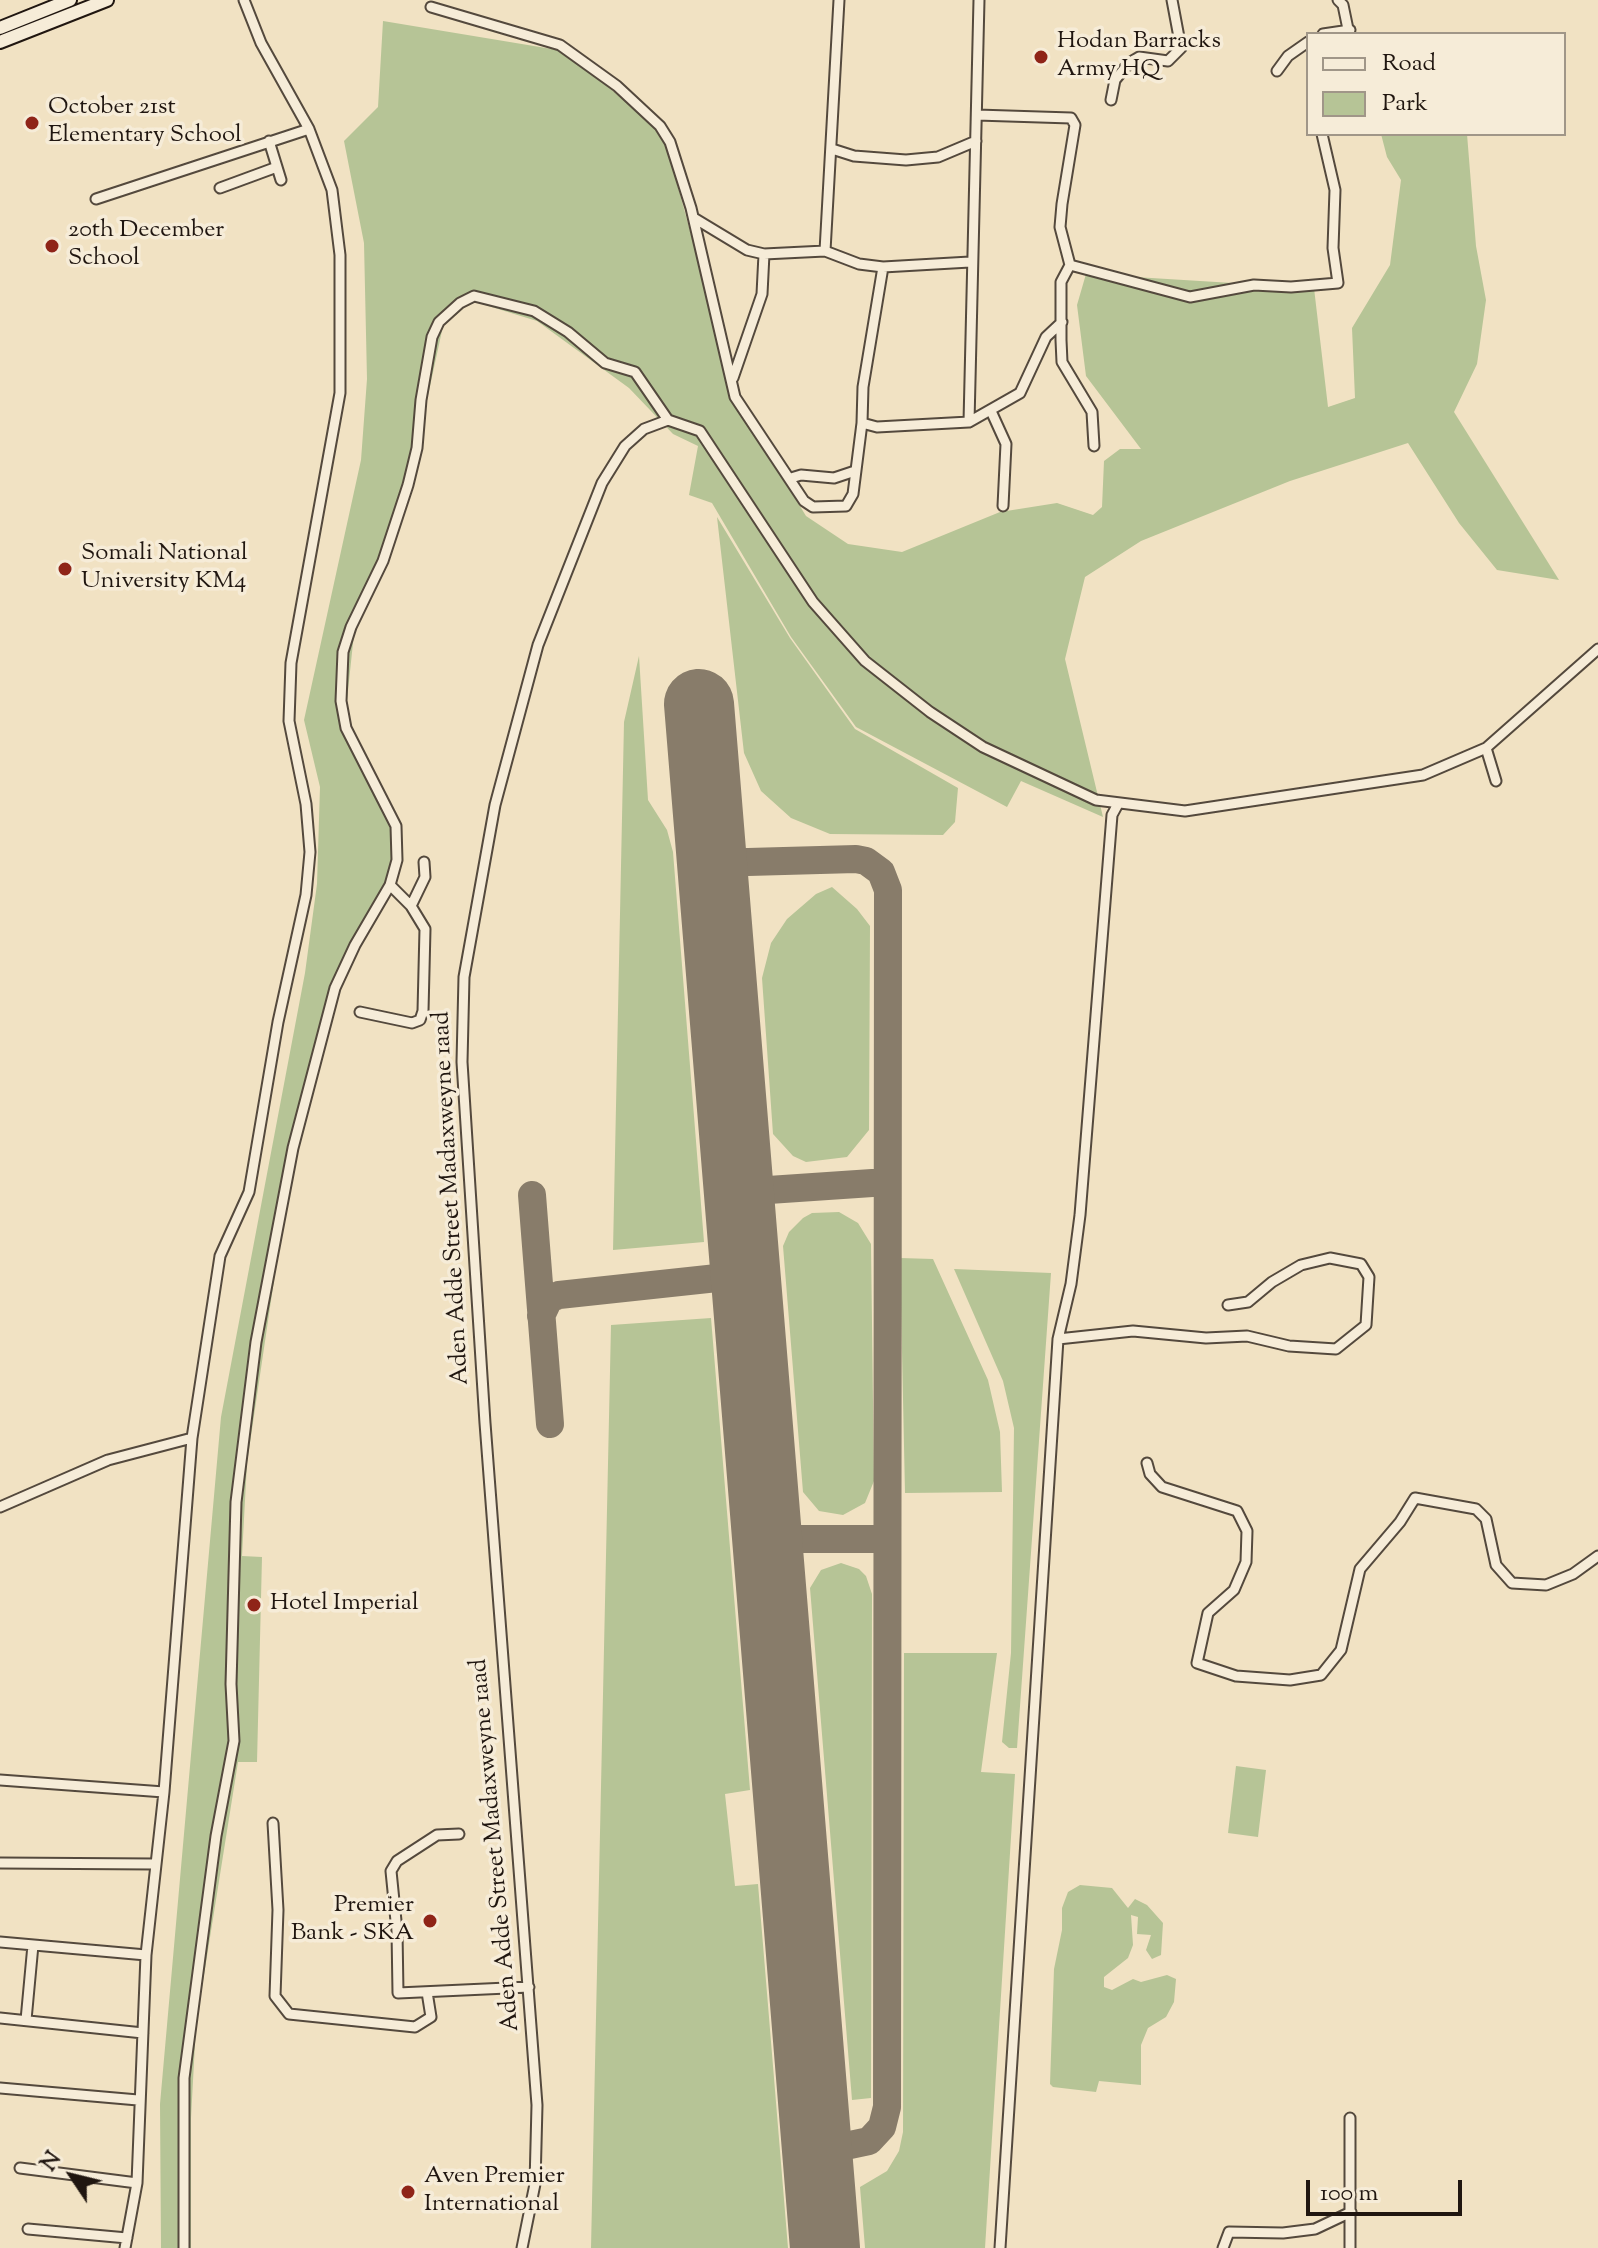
<!DOCTYPE html>
<style>
body{margin:0}
#map{position:relative;width:1598px;height:2248px;overflow:hidden;background:#f1e2c3;font-family:"Sorts Mill Goudy",serif}
canvas{display:block}
.legend{position:absolute;left:1306px;top:32px;width:260px;height:104px;box-sizing:border-box;background:#f6ecd8;border:2px solid #a09688;margin:0;padding:10px 14px;list-style:none;font-size:24px;color:#201610}
.legend li{display:flex;align-items:center;gap:16px;height:40px}
.legend b{width:40px;border:2px solid #a09688}
.north{position:absolute;left:32px;top:2136px;width:80px;height:80px;-webkit-text-stroke:6px #f6ecd8;paint-order:stroke;rotate:305deg;font-size:22px;font-weight:700;line-height:32px;text-align:center;color:#201610}
.north::after{content:'';display:block;margin:auto;width:28px;height:36px;background:#201610;clip-path:polygon(50% 0,100% 100%,50% 72%,0 100%)}
.scale{position:absolute;left:1306px;top:2180px;width:156px;height:36px;box-sizing:border-box;border:4px solid #201610;border-top:0;padding-left:10px;font-size:24px;line-height:28px;white-space:nowrap;color:#201610;-webkit-text-stroke:6px #f6ecd8;paint-order:stroke}
</style>
<div id="map">
<canvas width="1598" height="2248"></canvas>
<ul class="legend">
<li><b style="height:10px;background:#f6ecd8"></b>Road</li>
<li><b style="height:22px;background:#b6c496"></b>Park</li>
</ul>
<div class="north">N</div>
<div class="scale">100 m</div>
</div>
<script>
const ctx = document.querySelector('canvas').getContext('2d');
ctx.lineJoin = 'round';
function fill(path, color) { ctx.fillStyle = color; ctx.fill(path, 'evenodd'); }
const toPath = rows => new Path2D(rows.map(r => 'M' + r).join(''));
function stroke(path, color, width, dash) { ctx.strokeStyle = color; ctx.lineWidth = width; ctx.lineCap = dash ? 'butt' : 'round'; ctx.setLineDash(dash || []); ctx.stroke(path); }
function label(font, color, halo, rows, align = 'center') {
  ctx.font = font + ' "Sorts Mill Goudy",serif'; ctx.lineWidth = 7; ctx.setLineDash([]); ctx.textBaseline = 'middle'; ctx.strokeStyle = halo; ctx.fillStyle = color; for (const [text, x, y, turn = 0] of rows) {
    ctx.save(); ctx.translate(x, y); ctx.rotate((+turn || 0) * Math.PI / 180); ctx.textAlign = isNaN(turn) ? turn : align; if (halo) ctx.strokeText(text, 0, 0); ctx.fillText(text, 0, 0); ctx.restore();
  }
}
fill(toPath([
 [383,21,564,51,663,132,737,403,806,516,848,544,902,552,1000,512,1057,503,1093,515,1102,507,1104,461,1120,449,1141,449,1086,376,1077,305,1086,274,1314,288,1328,407,1355,398,1352,328,1390,265,1401,180,1387,157,1381,134,1467,134,1476,246,1486,300,1477,364,1454,412,1559,580,1497,570,1459,523,1408,443,1290,481,1141,541,1085,577,1065,659,1103,817,1021,781,1007,807,856,727,791,637,712,503,689,495,698,446,673,434,629,388,537,321,472,301,443,326,405,502,355,624,345,719,396,817,393,884,344,969,289,1179,247,1463,242,1556,262,1557,257,1762,238,1762,196,2025,191,2118,191,2248,161,2248,160,2104,221,1417,305,973,317,884,320,787,304,720,361,460,367,379,364,243,344,141,378,107],
 [717,517,790,638,855,729,958,788,955,822,943,835,830,834,791,818,761,791,744,753],
 [639,656,648,800,667,830,673,852,704,1242,613,1250,624,722],
 [832,887,857,909,870,926,869,1130,847,1157,806,1162,793,1156,773,1134,762,978,771,943,787,919,816,894],
 [839,1212,858,1223,871,1244,874,1481,865,1503,843,1515,819,1511,803,1492,783,1246,789,1232,803,1218,812,1213],
 [900,1258,933,1259,988,1380,1000,1432,1002,1492,905,1493],
 [954,1269,1051,1273,1017,1748,1009,1748,1002,1742,1011,1653,1014,1428,1003,1381],
 [711,1318,750,1790,725,1794,735,1886,758,1884,788,2248,591,2248,611,1325],
 [841,1563,859,1569,866,1576,872,1594,871,2098,852,2100,810,1588,821,1570],
 [904,1653,997,1653,981,1772,1015,1774,985,2248,865,2248,860,2187,887,2171,899,2151,903,2132],
 [1236,1766,1266,1770,1258,1837,1228,1833],
 [1080,1885,1112,1888,1128,1908,1135,1899,1147,1905,1163,1923,1161,1955,1152,1959,1146,1950,1151,1935,1137,1934,1138,1917,1131,1915,1133,1945,1128,1958,1104,1977,1104,1987,1112,1990,1133,1979,1141,1982,1167,1975,1176,1979,1174,2002,1166,2017,1148,2028,1141,2045,1141,2085,1099,2081,1096,2092,1053,2087,1050,2084,1054,1969,1062,1930,1062,1908,1068,1892]
]), '#b6c496');
stroke(toPath([
 [712,863,856,859,866,861,881,872,888,890,887,2107,882,2127,869,2141,817,2152],
 [739,1192,887,1182],
 [532,1195,550,1424],
 [541,1316,549,1299,559,1295,745,1275],
 [767,1539,873,1539]
]), '#887c6a', 28);
stroke(toPath([
 [699,704,825,2248]
]), '#887c6a', 70);
const minor = toPath([
 [1338,0,1343,5,1349,34],
 [431,7,560,45,617,86,660,126,670,142,691,208,735,397,804,501,813,507,846,506,853,494,862,423,863,387,883,267],
 [1323,34,1350,30],
 [1277,71,1288,56,1308,42],
 [1111,100,1115,80,1129,63,1139,57,1168,61,1181,48,1172,0],
 [977,115,1071,118,1075,125,1062,204,1060,227,1070,265,1061,282,1061,340,1062,362,1092,412,1094,446],
 [269,141,281,180],
 [832,149,854,156,906,160,938,157,976,141],
 [220,188,277,167],
 [96,199,309,129],
 [694,218,747,250,764,254,825,251,859,264,883,267,970,262],
 [825,251,839,0],
 [1070,265,1190,297,1254,285,1291,287,1338,283,1333,248,1335,190,1322,134],
 [733,378,762,294,764,254],
 [991,411,1006,444,1003,506],
 [969,422,1020,393,1046,337,1062,322],
 [862,423,877,427,969,422,979,0],
 [791,478,801,475,834,478,855,471],
 [1486,748,1496,781],
 [411,906,425,877,424,862],
 [360,1012,412,1023,420,1020,423,1011,425,929,411,906,390,885],
 [1058,1339,1133,1331,1206,1338,1247,1336,1289,1346,1336,1349,1366,1325,1369,1277,1361,1264,1330,1258,1301,1265,1272,1282,1248,1302,1228,1305],
 [1147,1463,1150,1474,1162,1487,1237,1511,1247,1531,1246,1562,1234,1590,1208,1613,1197,1663,1236,1676,1290,1680,1321,1675,1341,1650,1360,1569,1400,1522,1415,1498,1476,1509,1486,1519,1496,1565,1512,1583,1546,1585,1573,1574,1598,1556],
 [0,1507,108,1460,192,1438],
 [0,1780,164,1792],
 [273,1823,278,1910,275,1996,289,2014,415,2027,431,2017,427,1992],
 [459,1834,437,1835,397,1861,391,1871,397,1931,398,1993,529,1987],
 [0,1863,154,1864],
 [0,1942,146,1955],
 [0,2018,143,2033],
 [26,2020,33,1945],
 [0,2088,138,2100],
 [20,2168,137,2183],
 [28,2229,127,2238],
 [125,2248,137,2183,146,1955,164,1792,192,1438,220,1256,249,1192,278,1022,306,895,310,852,306,804,289,721,291,663,340,393,340,255,332,190,309,129,261,43,244,0],
 [184,2248,184,2078,216,1836,234,1741,231,1684,236,1502,256,1342,293,1148,335,988,355,945,390,885,397,860,396,826,346,728,341,701,343,652,351,627,383,561,408,485,417,448,421,400,432,337,439,322,460,303,474,296,534,311,568,332,605,363,635,372,668,420],
 [522,2248,535,2184,537,2105,485,1423,462,1062,464,977,495,805,538,645,602,483,625,446,644,429,668,420,700,431,813,602,865,661,930,712,983,747,1096,800,1185,811,1423,775,1486,748,1598,649],
 [1000,2248,1058,1339,1071,1284,1080,1215,1112,815,1118,804],
 [1223,2248,1229,2232,1283,2233,1315,2229,1351,2212],
 [1350,2248,1350,2118]
]);
const secondary = toPath([
 [0,28,70,0],
 [0,42,107,0]
]);
stroke(minor, '#54493d', 13);
stroke(secondary, '#201610', 16);
stroke(minor, '#f6ecd8', 9);
stroke(secondary, '#f6ecd8', 12);
for (const [x, y, r, color] of [
 [1041,57,8,"#8f2418"],
 [32,123,8,"#8f2418"],
 [52,246,8,"#8f2418"],
 [65,569,8,"#8f2418"],
 [254,1605,8,"#8f2418"],
 [430,1921,8,"#8f2418"],
 [408,2192,8,"#8f2418"]
]) { const dot = new Path2D(); dot.arc(x, y, r, 0, 2 * Math.PI); ctx.fillStyle = color; ctx.fill(dot); stroke(dot, '#f6ecd8', 3); }
label('24px', '#201610', '#f6ecd8', [
 ["Hodan Barracks",1057,43],
 ["Army HQ",1057,71],
 ["October 21st",48,109],
 ["Elementary School",48,137],
 ["20th December",68,232],
 ["School",68,260],
 ["Somali National",81,555],
 ["University KM4",81,583],
 ["Hotel Imperial",270,1605],
 ["Premier",414,1907,"right"],
 ["Bank - SKA",414,1935,"right"],
 ["Aven Premier",424,2178],
 ["International",424,2206]
], 'left');
label('24px', '#201610', '#f6ecd8', [
 ["Aden Adde Street Madaxweyne 1aad",453,1198,-93],
 ["Aden Adde Street Madaxweyne 1aad",497,1845,-95]
]);
</script>
